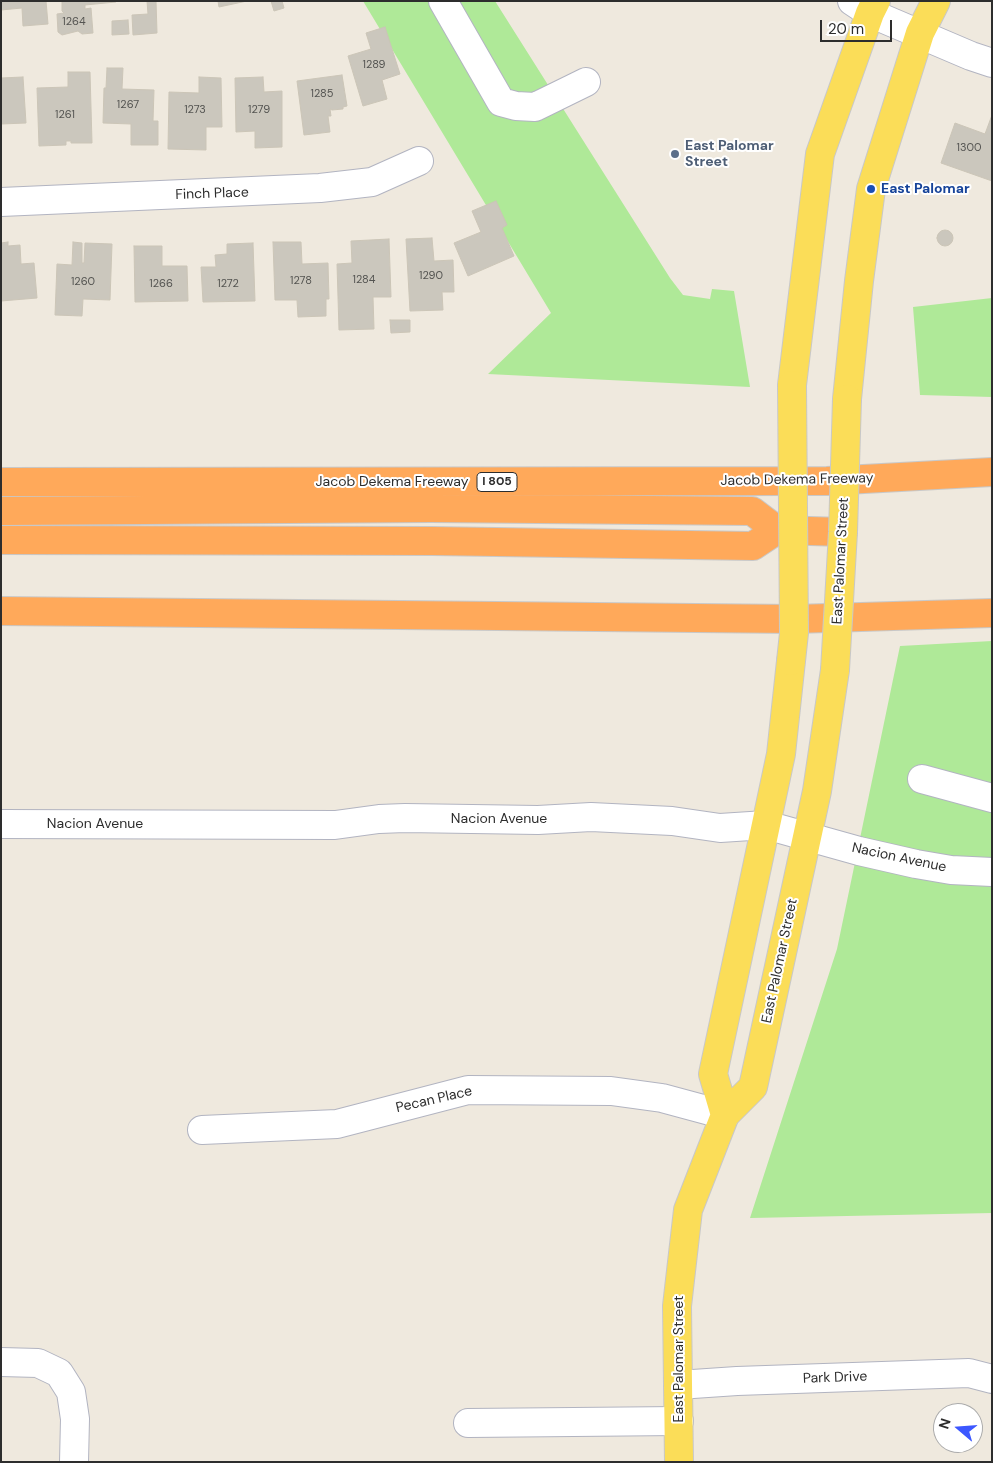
<!DOCTYPE html>
<style>
body{margin:0}
#map{position:relative;width:993px;height:1463px;overflow:hidden;background:#efe9de;font-family:"DM Sans",sans-serif}
canvas{display:block}
.frame{position:absolute;inset:0;border:2px solid #2d2d2d;pointer-events:none}
.north{position:absolute;left:933px;top:1403px;width:50px;height:50px;box-sizing:border-box;background:#fff;border:1px solid #ababab;border-radius:50%;rotate:288deg;font-size:14px;font-weight:700;line-height:20px;text-align:center;color:#2d2d2d}
.north::after{content:'';display:block;margin:auto;width:18px;height:22px;background:#3c57ff;clip-path:polygon(50% 0,100% 100%,50% 72%,0 100%)}
.scale{position:absolute;left:820px;top:20px;width:72px;height:22px;box-sizing:border-box;border:2px solid #2d2d2d;border-top:0;padding-left:6px;font-size:15px;line-height:18px;white-space:nowrap;color:#2d2d2d;-webkit-text-stroke:4px #fff;paint-order:stroke}
</style>
<div id="map">
<canvas width="993" height="1463"></canvas>
<div class="frame"></div>
<div class="north">N</div>
<div class="scale">20 m</div>
</div>
<script>
const ctx = document.querySelector('canvas').getContext('2d');
ctx.lineJoin = 'round';
function fill(path, color) { ctx.fillStyle = color; ctx.fill(path, 'evenodd'); }
const toPath = rows => new Path2D(rows.map(r => 'M' + r).join(''));
function stroke(path, color, width, dash) { ctx.strokeStyle = color; ctx.lineWidth = width; ctx.lineCap = dash ? 'butt' : 'round'; ctx.setLineDash(dash || []); ctx.stroke(path); }
function label(font, color, halo, rows, align = 'center') {
  ctx.font = font + ' "DM Sans",sans-serif'; ctx.lineWidth = 4; ctx.setLineDash([]); ctx.textBaseline = 'middle'; ctx.strokeStyle = halo; ctx.fillStyle = color; for (const [text, x, y, turn = 0] of rows) {
    ctx.save(); ctx.translate(x, y); ctx.rotate((+turn || 0) * Math.PI / 180); ctx.textAlign = isNaN(turn) ? turn : align; if (halo) ctx.strokeText(text, 0, 0); ctx.fillText(text, 0, 0); ctx.restore();
  }
}
fill(toPath([
 [363,1,495,1,670,278,683,295,710,299,712,289,734,291,750,387,488,374,551,313],
 [992,298,992,397,920,395,913,307],
 [992,641,992,1213,750,1218,837,949,900,646]
]), '#afe998');
const building = toPath([
 [1,1,46,1,48,24,23,26,22,8,1,10,1,1],
 [62,1,116,1,116,2,85,5,85,9,91,8,93,33,82,34,78,31,62,35,58,32,57,14,64,13,62,11,62,1],
 [147,1,156,1,157,33,133,35,132,15,148,14,147,1],
 [218,1,247,1,219,7,218,1],
 [271,1,282,1,284,8,274,11,271,1],
 [128,20,129,34,112,35,112,21,128,20],
 [385,27,400,74,382,80,387,99,363,106,348,56,371,49,366,33,385,27],
 [107,68,123,68,122,89,154,90,153,121,158,121,158,145,131,145,131,124,103,123,104,88,106,88,107,68],
 [68,72,90,72,92,143,71,143,71,141,66,141,66,145,39,146,37,88,68,87,68,72],
 [342,75,347,106,343,107,343,109,332,110,330,109,331,116,328,116,330,132,304,135,297,81,342,75],
 [23,77,26,123,1,124,1,78,23,77],
 [199,77,221,78,222,127,206,127,206,150,168,149,169,92,199,93,199,77],
 [263,77,264,92,282,91,282,147,255,148,255,131,236,132,235,78,263,77],
 [992,115,992,181,941,163,955,123,985,134,992,115],
 [496,201,507,225,502,228,514,256,468,276,454,243,481,232,472,211,496,201],
 '937 238a8 8 0 1 1 16 0a8 8 0 1 1-16 0Z',
 [432,238,434,261,453,260,454,292,442,292,443,310,410,311,406,239,432,238],
 [389,239,391,297,373,297,374,329,339,330,337,264,352,263,351,241,389,239],
 [8,242,8,246,20,245,21,264,34,263,37,298,1,301,1,243,8,242],
 [73,242,82,243,82,263,84,263,85,243,112,244,110,300,83,299,82,316,55,315,57,264,72,265,73,242],
 [273,242,301,242,302,264,328,263,329,299,326,299,326,316,298,317,297,300,275,300,273,242],
 [253,243,255,301,203,302,201,267,216,267,215,255,227,254,227,244,253,243],
 [134,246,162,246,162,266,187,266,188,301,135,302,134,246],
 [390,320,410,320,410,332,391,333,390,320]
]);
fill(building, '#cbc7bd');
stroke(building, '#cbc5b7', 1);
const minor = toPath([
 [443,1,501,102,516,106,535,107,586,82],
 [852,1,870,13,971,56,992,63],
 [1,202,320,188,372,182,419,161],
 [922,779,992,798],
 [1,824,335,825,379,819,405,818,538,820,591,817,672,821,720,828,766,825,859,851,916,864,951,870,992,872],
 [202,1130,337,1124,468,1090,611,1091,662,1098,725,1115],
 [1,1362,38,1363,59,1373,71,1392,75,1419,74,1462],
 [678,1385,737,1381,969,1373,992,1379],
 [468,1423,679,1421]
]);
const major = toPath([
 [792,385,820,154,870,13,876,1],
 [847,399,859,281,871,189,920,33,936,1],
 [725,1115,713,1074,781,754,791,661],
 [679,1462,677,1306,688,1210,725,1115,753,1087,817,791,835,670]
]);
const highway = toPath([
 [1,482,827,481,992,472],
 [1,511,431,508,752,511,777,530,843,532],
 [1,540,432,541,753,546,777,530],
 [1,611,795,619,992,613]
]);
stroke(minor, '#b2b4c1', 30);
stroke(major, '#c8c8c8', 30);
stroke(highway, '#c8c8c8', 30);
stroke(minor, '#fff', 28);
stroke(major, '#fbdd58', 28);
stroke(highway, '#ffa95a', 28);
const majorBridge = toPath([
 [791,661,794,633,792,385],
 [835,670,843,532,847,399]
]);
stroke(majorBridge, '#c8c8c8', 30, []);
stroke(majorBridge, '#fbdd58', 28);
for (const [x, y, r, color] of [
 [675,154,5,"#5c6f8a"],
 [871,189,5,"#1a4fb4"]
]) { const dot = new Path2D(); dot.arc(x, y, r, 0, 2 * Math.PI); ctx.fillStyle = color; ctx.fill(dot); stroke(dot, '#fff', 2); }
label('11px', '#545451', null, [
 ["1264",74,22],
 ["1289",374,65],
 ["1285",322,94],
 ["1267",128,105],
 ["1273",195,110],
 ["1279",259,110],
 ["1261",65,115],
 ["1300",969,148],
 ["1290",431,276],
 ["1284",364,280],
 ["1278",301,281],
 ["1260",83,282],
 ["1266",161,284],
 ["1272",228,284]
]);
for (const [x, y, w] of [
 [497,482,40]
]) { const box = new Path2D(); box.roundRect(x - w / 2, y - 9.5, w, 19, 4); ctx.fillStyle = '#fff'; ctx.fill(box); stroke(box, '#2d2d2d', 1); }
label('bold 12px', '#2d2d2d', null, [
 ["I 805",497,482]
]);
label('bold 14px', '#4e5e75', '#fff', [
 ["East Palomar",685,146],
 ["Street",685,162]
], 'left');
label('bold 14px', '#164399', '#fff', [
 ["East Palomar",881,189]
], 'left');
label('14px', '#2d2d2d', '#fff', [
 ["Finch Place",212,194,-2],
 ["Jacob Dekema Freeway",797,480,-1],
 ["Jacob Dekema Freeway",392,482],
 ["East Palomar Street",841,561,-87],
 ["Nacion Avenue",499,819],
 ["Nacion Avenue",95,824],
 ["Nacion Avenue",899,858,12],
 ["East Palomar Street",780,961,-78],
 ["Pecan Place",434,1100,-13],
 ["East Palomar Street",679,1359,-90],
 ["Park Drive",835,1378,-2]
]);
</script>
